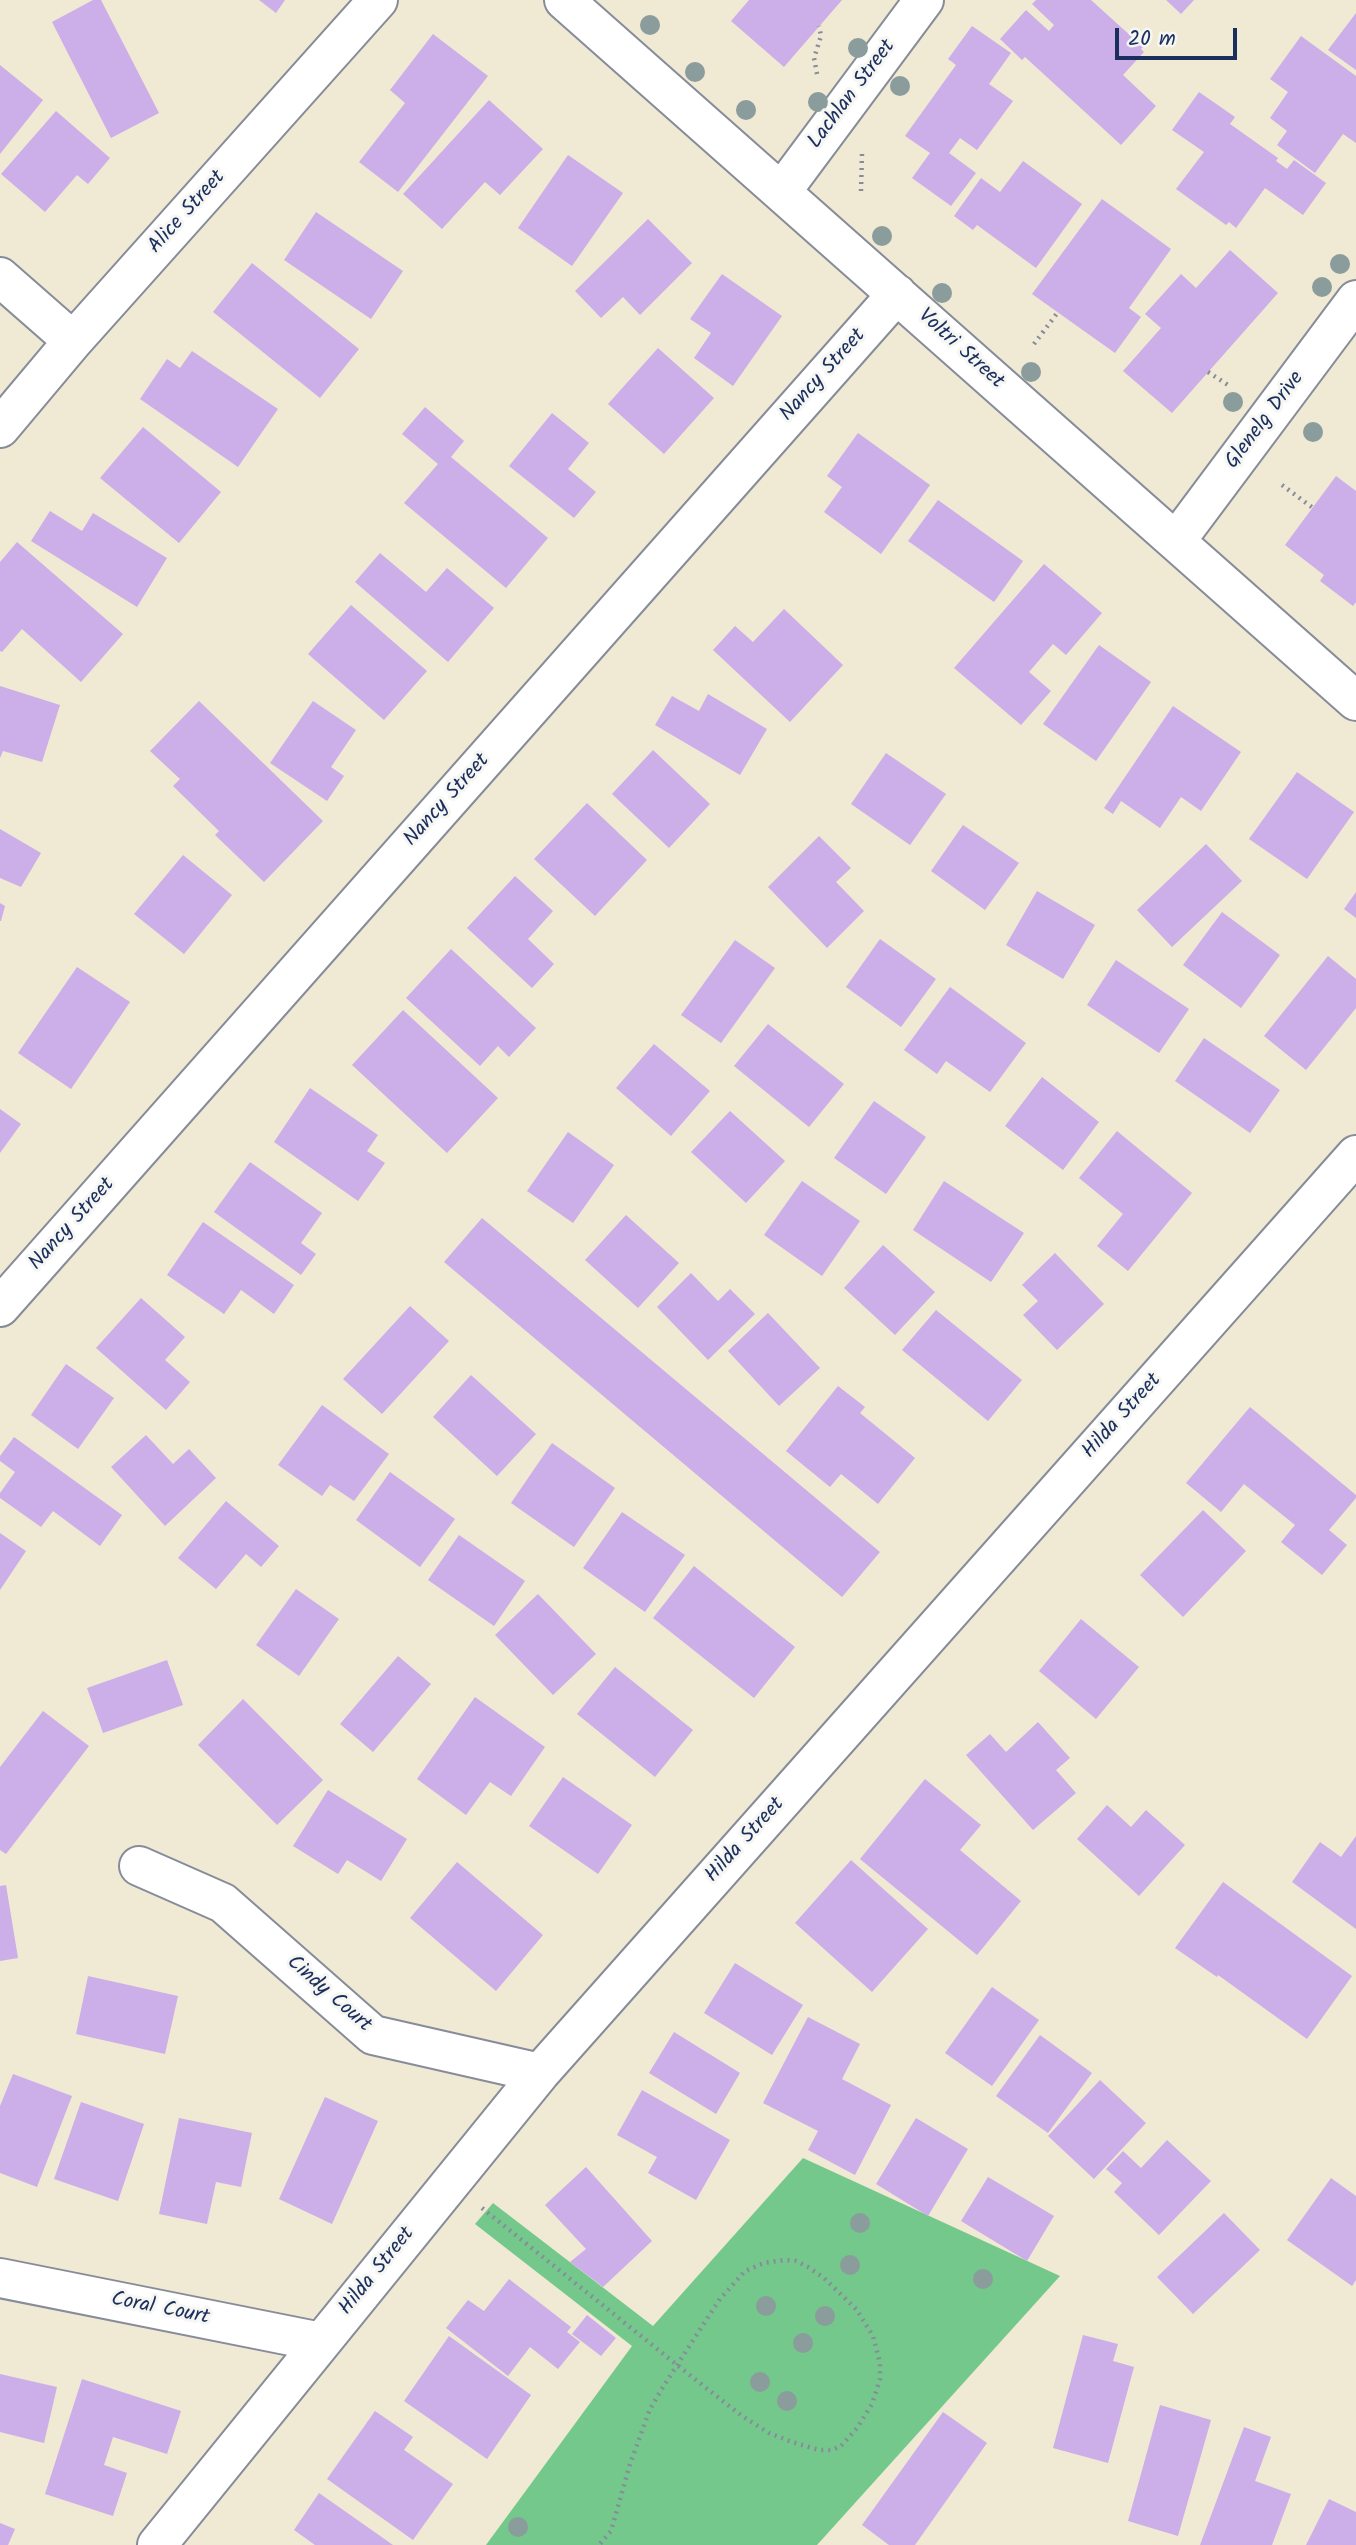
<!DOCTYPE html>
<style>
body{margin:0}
#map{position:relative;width:1356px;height:2545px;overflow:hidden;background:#f0e9d4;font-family:Kalam,sans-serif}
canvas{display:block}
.scale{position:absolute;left:1115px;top:28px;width:122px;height:32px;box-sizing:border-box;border:4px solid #1b2f5e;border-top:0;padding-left:9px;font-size:21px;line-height:24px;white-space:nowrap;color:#1b2f5e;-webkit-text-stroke:5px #f6f6f2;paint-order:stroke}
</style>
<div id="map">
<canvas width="1356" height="2545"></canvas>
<div class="scale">20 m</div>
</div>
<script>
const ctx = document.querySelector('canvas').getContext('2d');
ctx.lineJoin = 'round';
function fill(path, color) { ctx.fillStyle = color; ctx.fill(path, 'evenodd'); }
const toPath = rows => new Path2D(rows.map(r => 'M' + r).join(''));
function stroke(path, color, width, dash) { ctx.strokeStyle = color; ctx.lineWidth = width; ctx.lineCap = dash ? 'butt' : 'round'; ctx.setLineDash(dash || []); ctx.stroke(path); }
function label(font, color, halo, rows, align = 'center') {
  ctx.font = font + ' Kalam,sans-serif'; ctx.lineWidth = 6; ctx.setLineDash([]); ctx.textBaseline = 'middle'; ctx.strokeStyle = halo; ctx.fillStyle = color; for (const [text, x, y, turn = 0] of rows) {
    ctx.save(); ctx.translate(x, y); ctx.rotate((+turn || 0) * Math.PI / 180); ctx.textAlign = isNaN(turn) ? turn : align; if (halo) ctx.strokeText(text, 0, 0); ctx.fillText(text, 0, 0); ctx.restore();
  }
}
fill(toPath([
 [803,2158,1060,2276,817,2545,486,2545,632,2346,475,2224,493,2203,653,2326]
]), '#74c88b');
fill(toPath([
 [93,0,101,0,159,113,111,138,52,22],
 [259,0,285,0,276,13],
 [749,0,842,0,784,67,731,21],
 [1036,0,1091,0,1143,47,1141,49,1144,52,1123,75,1156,106,1121,145,1025,57,1022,60,1000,39,1026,10,1049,31,1054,25,1032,4],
 [1166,0,1194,0,1181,14],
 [1356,13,1356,70,1328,50],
 [972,26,1011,53,989,84,1013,101,977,150,960,138,949,153,976,173,951,206,912,178,930,153,905,136,956,65,948,59],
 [433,34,488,76,398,192,359,162,405,103,390,90],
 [1301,36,1356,76,1356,143,1343,134,1315,173,1277,145,1287,131,1270,118,1288,92,1270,79],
 [0,65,43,100,0,154],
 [1199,92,1235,117,1230,124,1278,158,1276,161,1287,169,1294,160,1326,183,1303,215,1265,188,1236,228,1229,222,1226,225,1176,189,1204,152,1172,130],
 [489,100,543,149,500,195,485,182,442,229,403,194],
 [56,111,110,158,88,184,77,175,45,212,1,174],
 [568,155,623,193,572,266,518,228],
 [1023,161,1082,204,1036,268,977,225,973,230,954,216,981,178,1000,192],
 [1102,199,1171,249,1129,308,1141,317,1115,353,1032,294],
 [316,212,403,271,371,319,284,260],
 [648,219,692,263,640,315,623,297,601,318,575,291],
 [1230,250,1278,293,1172,413,1123,371,1161,328,1145,314,1181,274,1196,288],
 [252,263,359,349,320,398,213,312],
 [722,274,782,316,733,386,694,358,711,333,690,319],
 [658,348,714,398,664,454,608,404],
 [192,351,278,409,238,467,140,399,167,359,180,368],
 [425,407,464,441,451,457,548,538,506,588,404,503,438,464,402,434],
 [552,413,589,443,568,469,596,492,574,518,509,466],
 [143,427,221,492,179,543,100,478],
 [858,433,930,485,881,554,824,512,842,487,827,476],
 [1336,476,1356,491,1356,602,1353,606,1320,581,1324,575,1285,545],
 [938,500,1023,561,994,602,908,541],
 [50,511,82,531,93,513,167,558,137,607,31,541],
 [17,542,123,634,81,682,22,629,2,652,0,651,0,562],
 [380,553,426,592,447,568,494,608,448,662,355,582],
 [1044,564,1102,613,1066,655,1053,644,1029,672,1051,691,1021,725,954,668],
 [351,605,427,671,384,720,308,654],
 [784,609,843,665,790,722,713,650,735,626,753,642],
 [1099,645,1151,682,1096,761,1043,724],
 [0,686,60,705,42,762,3,751,0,758],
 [708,694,767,729,740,775,655,725,672,696,699,711],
 [199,701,323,821,264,882,215,835,219,831,173,786,180,779,150,751],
 [313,701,356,730,331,767,344,776,327,801,270,763],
 [1173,706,1241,752,1201,811,1181,797,1160,828,1121,801,1113,814,1104,808],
 [653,750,710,804,669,848,612,794],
 [886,753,946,794,910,845,851,804],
 [1297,772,1354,812,1307,879,1249,839],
 [587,803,647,860,595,916,534,859],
 [963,825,1019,863,985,910,931,871],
 [0,829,41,853,21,887,0,878],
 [819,836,851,868,836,882,864,911,827,948,768,887],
 [1206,844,1242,881,1172,947,1137,910],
 [183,855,232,895,184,954,134,914],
 [515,876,553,911,528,939,554,964,532,988,467,928],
 [1037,891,1095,925,1063,979,1006,945],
 [1356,892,1356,918,1344,909],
 [0,903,5,906,1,921,0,921],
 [1222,912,1280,955,1241,1008,1183,965],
 [880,939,936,979,901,1027,846,987],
 [735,940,775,968,721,1043,681,1015],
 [451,949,536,1028,509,1057,498,1046,480,1066,406,998],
 [1328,956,1356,979,1356,1008,1306,1070,1264,1036],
 [1116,960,1189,1009,1159,1053,1087,1005],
 [77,967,130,1002,71,1089,18,1053],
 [950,987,1026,1043,990,1092,946,1061,937,1074,904,1050],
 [403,1010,498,1098,447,1153,352,1065],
 [768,1024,844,1084,809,1127,734,1066],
 [1204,1038,1280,1090,1250,1133,1175,1081],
 [654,1044,710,1091,671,1136,616,1088],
 [1042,1077,1099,1122,1063,1170,1005,1126],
 [310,1088,378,1135,367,1151,385,1163,358,1201,274,1142],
 [874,1101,926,1137,886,1194,834,1158],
 [0,1109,21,1124,0,1153],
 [730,1111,785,1161,746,1203,691,1152],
 [1117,1131,1192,1193,1128,1271,1097,1246,1123,1214,1079,1178],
 [568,1132,614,1165,573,1223,527,1191],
 [250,1162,322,1213,301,1243,316,1254,301,1275,214,1212],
 [802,1181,860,1221,822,1276,764,1235],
 [944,1181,1024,1233,991,1282,913,1230],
 [626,1215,679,1263,638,1308,585,1260],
 [482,1218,880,1552,842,1597,444,1262],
 [203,1222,294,1285,274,1314,241,1290,224,1314,167,1275],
 [883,1245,935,1292,895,1335,844,1288],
 [1055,1253,1104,1304,1057,1350,1023,1315,1038,1301,1022,1285],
 [691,1273,718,1301,730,1289,755,1314,708,1360,657,1307],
 [141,1298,185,1337,165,1360,190,1382,166,1410,96,1348],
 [410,1306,449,1341,382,1414,343,1379],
 [936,1310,1022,1380,988,1421,902,1350],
 [768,1313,820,1368,779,1406,728,1351],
 [66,1364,114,1398,78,1449,31,1415],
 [471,1375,536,1434,497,1476,433,1417],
 [838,1386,865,1407,860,1413,915,1458,878,1504,841,1474,830,1487,786,1451],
 [322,1405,389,1454,354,1501,330,1485,322,1496,278,1465],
 [1250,1407,1356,1495,1356,1498,1329,1530,1347,1545,1322,1575,1281,1542,1295,1525,1244,1484,1221,1512,1186,1483],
 [146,1435,173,1464,189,1449,216,1478,165,1526,111,1467],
 [14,1437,122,1515,100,1546,53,1511,41,1527,0,1498,0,1493,15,1472,0,1461,0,1456],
 [552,1443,615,1488,574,1547,511,1503],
 [390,1472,455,1519,420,1567,356,1520],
 [226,1501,279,1546,261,1567,246,1554,216,1589,178,1558],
 [1203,1510,1246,1551,1183,1617,1140,1575],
 [622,1512,685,1555,645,1612,583,1568],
 [0,1533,26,1551,0,1590],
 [459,1535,525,1581,494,1626,428,1580],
 [694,1566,795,1647,754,1698,653,1618],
 [296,1589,339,1619,299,1676,256,1645],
 [538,1594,596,1654,553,1695,495,1635],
 [1081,1619,1139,1667,1096,1719,1039,1671],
 [398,1656,431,1684,373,1752,340,1724],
 [167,1660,183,1705,103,1733,87,1688],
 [615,1667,693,1730,655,1777,577,1714],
 [475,1697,545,1747,511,1796,490,1782,466,1815,417,1779],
 [243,1699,323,1780,277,1825,198,1745],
 [43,1711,89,1746,6,1854,0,1850,0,1767],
 [1038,1722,1070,1758,1056,1770,1076,1793,1033,1830,966,1755,990,1734,1006,1752],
 [563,1777,632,1825,598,1874,529,1826],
 [925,1779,981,1825,960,1850,1021,1901,977,1955,860,1859],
 [328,1790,407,1839,381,1881,347,1860,338,1874,293,1846],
 [1107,1805,1131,1827,1146,1810,1185,1845,1139,1896,1077,1839],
 [1356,1836,1356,1929,1292,1882,1320,1842,1341,1857],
 [851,1860,928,1929,872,1992,795,1923],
 [457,1862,543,1935,496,1991,410,1918],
 [1223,1882,1352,1976,1307,2039,1218,1975,1217,1977,1175,1948],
 [6,1885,18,1958,0,1961,0,1886],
 [735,1963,803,2005,772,2055,704,2013],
 [88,1976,178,1996,165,2054,76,2034],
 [992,1987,1039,2020,992,2086,945,2053],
 [808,2017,860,2044,842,2079,891,2105,855,2175,808,2150,818,2131,763,2103],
 [674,2032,740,2073,716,2114,649,2073],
 [1040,2035,1092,2073,1048,2133,996,2096],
 [13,2074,72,2096,37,2187,0,2173,0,2106],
 [1100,2080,1146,2123,1094,2179,1048,2136],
 [642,2090,730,2140,696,2200,648,2173,657,2157,617,2135],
 [325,2097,378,2121,332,2224,279,2199],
 [81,2102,144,2124,118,2201,54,2179],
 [179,2118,252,2133,241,2187,216,2182,207,2224,159,2214],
 [916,2118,968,2149,928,2216,876,2184],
 [1167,2140,1211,2181,1159,2235,1114,2192,1122,2183,1106,2169,1123,2151,1141,2168],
 [586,2167,652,2241,603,2287,570,2262,586,2249,545,2205],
 [988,2177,1054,2216,1027,2261,961,2221],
 [1331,2178,1356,2196,1356,2280,1352,2286,1287,2240],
 [1224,2213,1260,2250,1193,2314,1157,2277],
 [509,2279,571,2327,567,2332,580,2342,558,2369,530,2347,508,2376,446,2328,468,2300,484,2311],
 [587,2315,616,2338,601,2356,572,2334],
 [1083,2335,1118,2344,1113,2361,1134,2367,1108,2463,1053,2448],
 [449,2336,531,2395,487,2459,404,2401],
 [0,2374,57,2387,44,2443,0,2432],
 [82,2379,181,2411,167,2454,113,2437,104,2465,127,2473,113,2516,45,2494],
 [1160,2405,1211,2420,1178,2536,1128,2521],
 [375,2411,413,2437,404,2450,453,2484,413,2540,327,2479],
 [943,2412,987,2443,915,2545,889,2545,862,2525],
 [1244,2427,1271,2437,1255,2481,1291,2494,1272,2545,1200,2545],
 [319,2493,393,2545,315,2545,294,2530],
 [1329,2499,1356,2512,1356,2545,1306,2545],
 [0,2523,15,2529,8,2545,0,2545]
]), '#ccaee8');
const street = toPath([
 [564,0,1356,701],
 [782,191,924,0],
 [0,277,73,341],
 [0,428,73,341,378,0],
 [1176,541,1356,300],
 [0,1307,897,294],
 [139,1866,223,1903,373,2035,540,2073],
 [0,2278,321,2342],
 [157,2545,540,2073,1356,1155]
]);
stroke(street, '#868c99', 42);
stroke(toPath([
 [817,74,814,58,821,36,819,26],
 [861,191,862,154],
 [1034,344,1058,312],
 [1208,372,1228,385],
 [1282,485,1313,508],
 [482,2208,677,2365,710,2391,742,2416,769,2433,792,2442,819,2450,832,2450,841,2446,857,2428,872,2404,880,2379,880,2363,873,2336,857,2310,824,2278,808,2267,796,2261,784,2260,764,2263,745,2271,720,2299,712,2311,677,2365,660,2392,650,2409,630,2464,611,2531,599,2545]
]), '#868c99', 4.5, [2, 5]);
stroke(street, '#fff', 38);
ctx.fillStyle = '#8a9c9b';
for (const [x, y] of [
 [650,25],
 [858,48],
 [695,72],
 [900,86],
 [818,102],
 [746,110],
 [882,236],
 [1340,264],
 [1322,287],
 [942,293],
 [1031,372],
 [1233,402],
 [1313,432],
 [860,2223],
 [850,2265],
 [983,2279],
 [766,2306],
 [825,2316],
 [803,2343],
 [760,2382],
 [787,2401],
 [518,2527]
]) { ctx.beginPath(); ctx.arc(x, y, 10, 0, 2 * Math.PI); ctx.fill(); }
label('21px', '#1b2f5e', '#f6f6f2', [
 ["Lachlan Street",853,95,-53],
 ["Alice Street",188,213,-48],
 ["Voltri Street",960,350,42],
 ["Nancy Street",824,376,-48],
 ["Glenelg Drive",1266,421,-53],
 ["Nancy Street",448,801,-48],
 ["Nancy Street",73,1225,-48],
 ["Hilda Street",1123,1417,-48],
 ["Hilda Street",746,1841,-48],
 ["Cindy Court",328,1995,41],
 ["Hilda Street",378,2272,-51],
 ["Coral Court",160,2310,11]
]);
</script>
